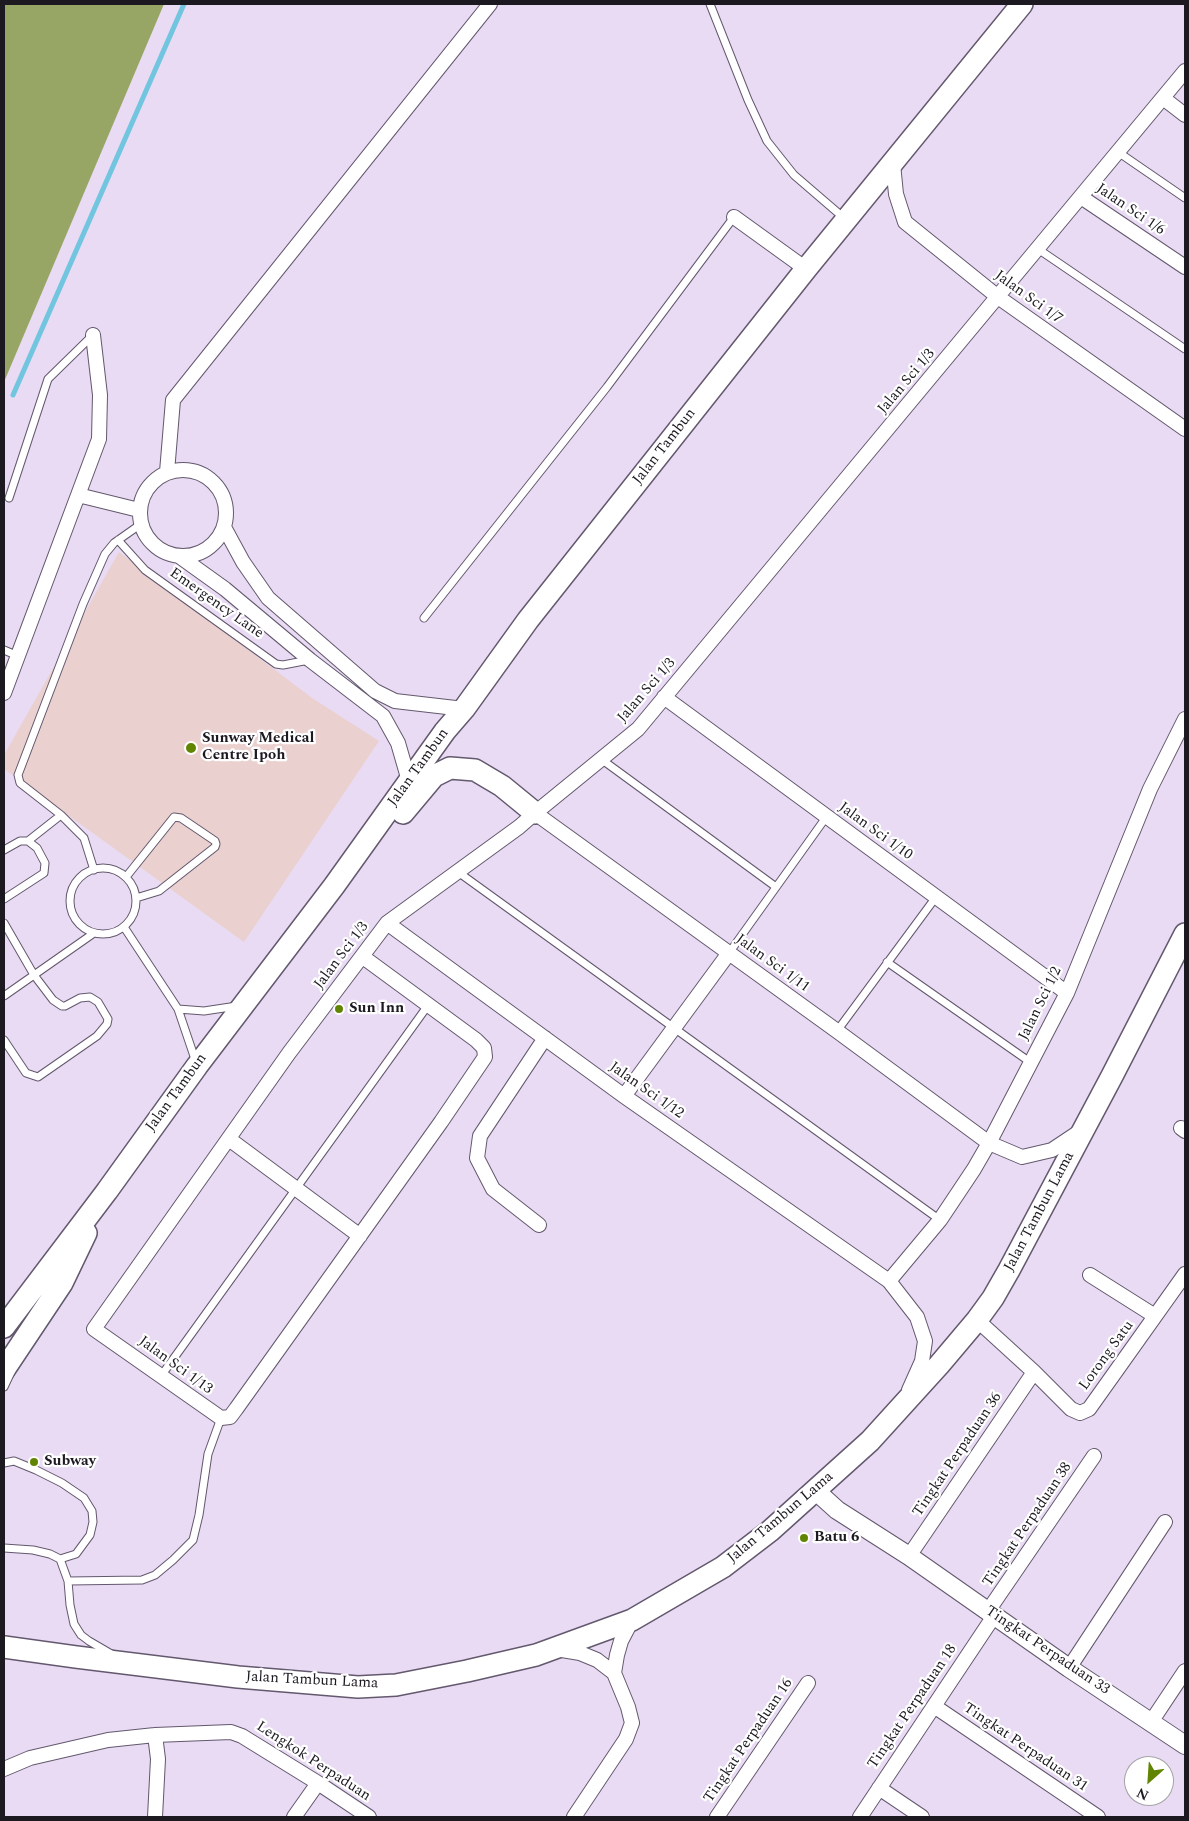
<!DOCTYPE html>
<style>
body{margin:0}
#map{position:relative;width:1189px;height:1821px;overflow:hidden;background:#e8dbf3;font-family:Spectral,serif}
canvas{display:block}
.frame{position:absolute;inset:0;border:5px solid #1d1921;pointer-events:none}
.north{position:absolute;left:1124px;top:1756px;width:50px;height:50px;box-sizing:border-box;background:#fff;border:1px solid #a5a3a6;border-radius:50%;rotate:206deg;font-size:14px;font-weight:700;line-height:20px;text-align:center;color:#1d1921}
.north::after{content:'';display:block;margin:auto;width:18px;height:22px;background:#618503;clip-path:polygon(50% 0,100% 100%,50% 72%,0 100%)}
</style>
<div id="map">
<canvas width="1189" height="1821"></canvas>
<div class="frame"></div>
<div class="north">N</div>
</div>
<script>
const ctx = document.querySelector('canvas').getContext('2d');
ctx.lineJoin = 'round';
function fill(path, color) { ctx.fillStyle = color; ctx.fill(path, 'evenodd'); }
const toPath = rows => new Path2D(rows.map(r => 'M' + r).join(''));
function stroke(path, color, width, dash) { ctx.strokeStyle = color; ctx.lineWidth = width; ctx.lineCap = dash ? 'butt' : 'round'; ctx.setLineDash(dash || []); ctx.stroke(path); }
function label(font, color, halo, rows, align = 'center') {
  ctx.font = font + ' Spectral,serif'; ctx.lineWidth = 4.5; ctx.setLineDash([]); ctx.textBaseline = 'middle'; ctx.strokeStyle = halo; ctx.fillStyle = color; for (const [text, x, y, turn = 0] of rows) {
    ctx.save(); ctx.translate(x, y); ctx.rotate((+turn || 0) * Math.PI / 180); ctx.textAlign = isNaN(turn) ? turn : align; if (halo) ctx.strokeText(text, 0, 0); ctx.fillText(text, 0, 0); ctx.restore();
  }
}
fill(toPath([
 [119,552,312,698,379,741,244,942,4,769,4,755]
]), '#ead0ce');
fill(toPath([
 [4,4,164,4,4,382]
]), '#98a665');
stroke(toPath([
 [13,395,184,4]
]), '#72c5df', 5);
const service = toPath([
 [710,4,748,100,767,141,794,175,844,218],
 [1118,152,1185,198],
 [1038,249,1185,349],
 [9,498,48,379,93,335],
 [118,540,145,570,276,664,283,665,309,660],
 [424,618,607,387,734,217],
 [4,650,18,656],
 [601,759,776,887],
 [28,841,61,815],
 [4,850,20,841,28,841,37,848,45,863,44,873,4,899],
 '70 901a33 33 0 1 1 66 0a33 33 0 1 1-66 0Z',
 [94,870,84,838,61,815,20,783,18,775,83,604,105,554,114,543,141,524],
 [458,872,940,1220],
 [126,877,174,817,181,818,215,841,216,844,215,847,159,891,136,898],
 [4,923,34,975,53,1000,62,1006,65,1006,80,998,90,997,98,1002,108,1019,107,1024,97,1036,38,1077,26,1073,4,1040],
 [124,927,178,1009,196,1062],
 [729,953,827,816],
 [887,962,1030,1062],
 [4,996,94,933],
 [178,1009,204,1011,237,1006],
 [837,1031,936,897],
 [161,1376,429,1004],
 [4,1387,11,1372],
 [4,1463,14,1461,36,1470,62,1483,84,1498,92,1511,93,1522,90,1535,76,1554,60,1559],
 [4,1548,33,1550,50,1554,60,1559,68,1581,70,1605,74,1624,81,1635,89,1641,113,1655],
 [68,1581,142,1580,155,1575,173,1560,193,1540,199,1515,208,1454,221,1418]
]);
const minor = toPath([
 [1163,98,1185,115],
 [893,164,896,194,905,222,998,297,1185,429],
 [1081,197,1185,267],
 [734,217,806,269],
 '140 513a43 43 0 1 1 86 0a43 43 0 1 1-86 0Z',
 [167,472,173,400,490,4],
 [78,495,139,510],
 [224,527,243,562,268,598,375,691,395,701,464,709],
 [179,556,225,589,310,660,383,716,398,743,409,781],
 [4,693,99,439,100,395,93,335],
 [664,697,1067,993],
 [535,813,837,1031,989,1143,1022,1157,1052,1150,1079,1132],
 [387,923,624,1096,889,1281,917,1317,925,1341,922,1361,909,1390],
 [363,957,476,1040,484,1048,485,1057,441,1122,236,1409,230,1417,221,1418,94,1329,289,1053,387,923,519,827,535,813,638,729,1185,71],
 [624,1096,729,953],
 [1181,1128,1185,1131],
 [229,1139,360,1236],
 [539,1225,493,1189,477,1158,480,1136,545,1038],
 [1090,1275,1155,1316],
 [889,1281,940,1220,974,1169,989,1143,1067,993,1150,789,1185,719],
 [977,1320,1034,1372,1071,1409,1080,1413,1089,1409,1185,1274],
 [909,1556,1034,1372],
 [988,1611,1094,1456],
 [556,1649,580,1653,597,1660,614,1673],
 [1069,1668,1165,1522],
 [934,1706,1098,1817],
 [1151,1722,1185,1671],
 [4,1769,30,1758,108,1740,155,1735,231,1732,242,1736,318,1783,369,1817],
 [879,1788,922,1817],
 [155,1817,158,1759,155,1735],
 [294,1817,318,1783],
 [574,1817,626,1739,632,1723,628,1707,614,1673,617,1655,621,1641,632,1620],
 [717,1817,808,1683],
 [860,1817,994,1616]
]);
const tertiary = toPath([
 [816,1491,837,1510,909,1556,1069,1668,1185,1745]
]);
const primary = toPath([
 [403,813,434,776,450,768,475,770,502,786,535,813],
 [4,1327,107,1191,197,1066,334,886,445,731,464,709,528,620,806,269,1022,4],
 [4,1370,62,1283,86,1233],
 [4,1647,76,1657,238,1677,358,1687,396,1685,467,1671,536,1655,632,1620,723,1567,770,1531,870,1441,939,1365,977,1320,993,1298,1009,1270,1112,1076,1185,934]
]);
stroke(service, '#63586d', 9);
stroke(minor, '#63586d', 16);
stroke(tertiary, '#63586d', 20);
stroke(primary, '#63586d', 24);
stroke(service, '#fff', 7);
stroke(minor, '#fff', 14);
stroke(tertiary, '#fff', 18);
stroke(primary, '#fff', 21);
for (const [x, y, r, color] of [
 [191,748,6,"#618503"],
 [339,1009,5,"#618503"],
 [34,1462,5,"#618503"],
 [804,1538,5,"#618503"]
]) { const dot = new Path2D(); dot.arc(x, y, r, 0, 2 * Math.PI); ctx.fillStyle = color; ctx.fill(dot); stroke(dot, '#fff', 2); }
label('15px', '#1d1921', '#fff', [
 ["Jalan Sci 1/6",1130,210,34],
 ["Jalan Sci 1/7",1028,298,36],
 ["Jalan Sci 1/3",907,382,-50],
 ["Jalan Tambun",665,447,-52],
 ["Emergency Lane",216,604,35],
 ["Jalan Sci 1/3",647,691,-49],
 ["Jalan Tambun",419,768,-54],
 ["Jalan Sci 1/10",875,832,36],
 ["Jalan Sci 1/3",342,956,-53],
 ["Jalan Sci 1/11",772,964,36],
 ["Jalan Sci 1/2",1041,1004,-64],
 ["Jalan Sci 1/12",646,1091,35],
 ["Jalan Tambun",177,1093,-54],
 ["Jalan Tambun Lama",1040,1212,-62],
 ["Lorong Satu",1107,1356,-54],
 ["Jalan Sci 1/13",175,1366,36],
 ["Tingkat Perpaduan 36",958,1455,-56],
 ["Jalan Tambun Lama",781,1518,-40],
 ["Tingkat Perpaduan 38",1028,1525,-56],
 ["Tingkat Perpaduan 33",1047,1651,34],
 ["Jalan Tambun Lama",312,1681,3],
 ["Tingkat Perpaduan 18",913,1707,-56],
 ["Tingkat Perpaduan 16",749,1741,-56],
 ["Tingkat Perpaduan 31",1025,1748,34],
 ["Lengkok Perpaduan",313,1762,33]
]);
label('bold 15px', '#1d1921', '#fff', [
 ["Sunway Medical",202,739],
 ["Centre Ipoh",202,756],
 ["Sun Inn",349,1009],
 ["Subway",44,1462],
 ["Batu 6",814,1538]
], 'left');
</script>
